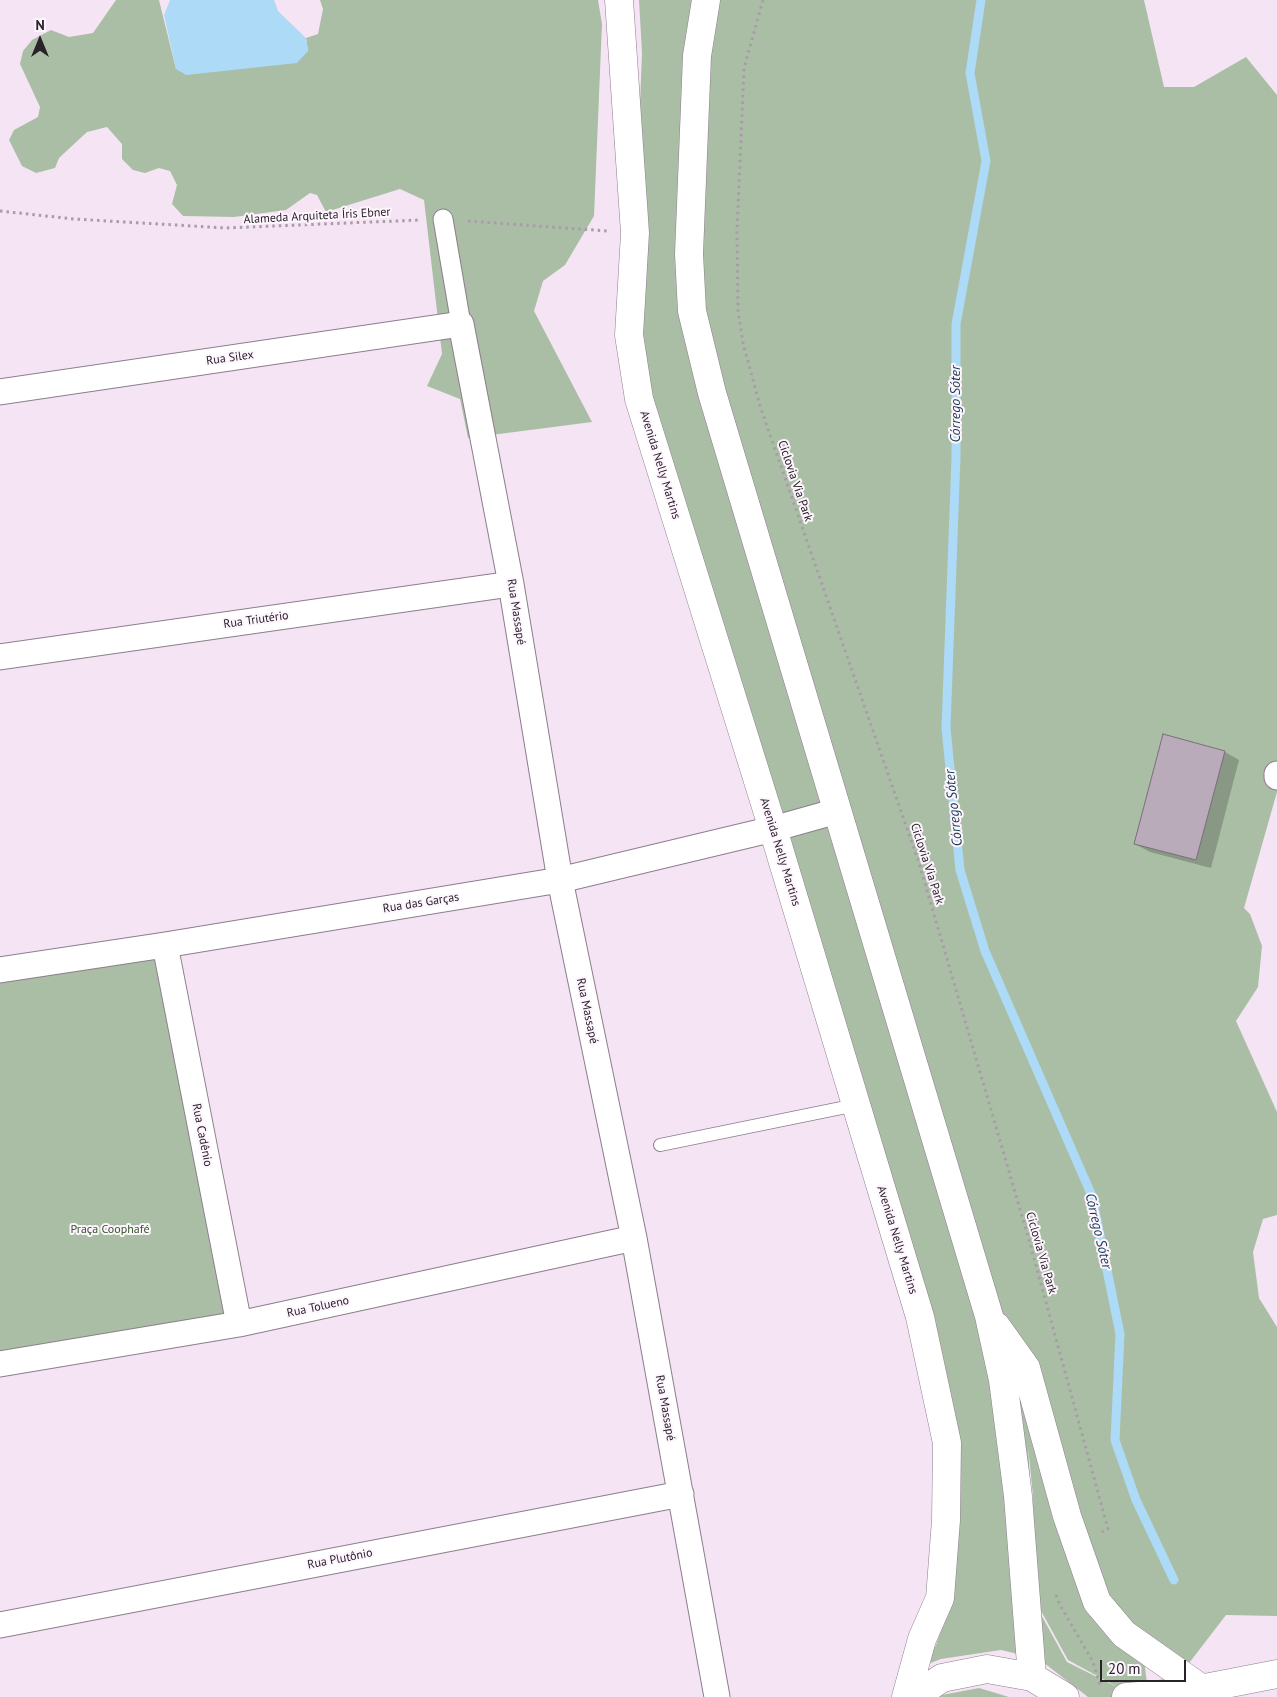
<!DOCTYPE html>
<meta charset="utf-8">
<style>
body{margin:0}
#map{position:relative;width:1277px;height:1697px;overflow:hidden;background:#f5e5f4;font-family:"PT Sans",sans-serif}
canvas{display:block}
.north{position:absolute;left:15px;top:15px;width:50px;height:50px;-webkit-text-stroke:4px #fef5fe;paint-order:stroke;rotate:0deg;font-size:14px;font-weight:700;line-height:20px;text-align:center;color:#292329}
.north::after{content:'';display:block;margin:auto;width:18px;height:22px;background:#292329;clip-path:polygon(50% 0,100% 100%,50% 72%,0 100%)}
.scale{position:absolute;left:1100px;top:1660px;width:86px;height:22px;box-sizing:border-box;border:2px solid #292329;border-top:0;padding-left:6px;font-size:15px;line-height:18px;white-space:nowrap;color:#292329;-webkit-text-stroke:4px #fef5fe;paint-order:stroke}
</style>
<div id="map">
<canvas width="1277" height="1697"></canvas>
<div class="north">N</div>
<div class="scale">20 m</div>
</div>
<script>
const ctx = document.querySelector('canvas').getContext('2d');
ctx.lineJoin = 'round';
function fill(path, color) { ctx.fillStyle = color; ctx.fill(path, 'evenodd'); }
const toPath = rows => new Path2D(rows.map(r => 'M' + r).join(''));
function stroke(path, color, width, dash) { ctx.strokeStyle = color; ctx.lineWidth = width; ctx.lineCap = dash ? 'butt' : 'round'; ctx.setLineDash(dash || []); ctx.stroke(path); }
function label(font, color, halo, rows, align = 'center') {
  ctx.font = font + ' "PT Sans",sans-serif'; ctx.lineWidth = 4; ctx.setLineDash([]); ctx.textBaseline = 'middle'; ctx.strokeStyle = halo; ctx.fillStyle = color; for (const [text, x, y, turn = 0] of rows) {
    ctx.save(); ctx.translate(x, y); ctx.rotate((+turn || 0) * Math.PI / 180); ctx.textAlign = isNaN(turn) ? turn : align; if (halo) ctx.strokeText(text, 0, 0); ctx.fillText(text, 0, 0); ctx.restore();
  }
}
fill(toPath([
 [116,0,159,0,176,69,308,51,306,38,318,34,323,9,320,0,598,0,602,24,594,216,565,265,543,281,534,311,592,422,468,438,460,399,427,386,442,354,424,200,400,189,326,212,317,195,310,193,286,210,234,217,183,216,172,204,177,185,170,171,159,168,145,173,133,170,122,159,122,144,107,127,87,132,59,158,55,168,36,173,22,166,9,140,14,130,38,117,40,107,20,64,23,51,32,40,51,30,69,37,93,33],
 [639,0,1144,0,1164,87,1194,87,1246,57,1277,95,1277,792,1244,908,1250,914,1262,946,1258,987,1236,1021,1277,1112,1277,1215,1263,1219,1253,1252,1259,1298,1277,1327,1277,1616,1226,1615,1183,1671,1144,1660,1148,1691,1128,1697,1088,1697,1039,1659,1001,1650,941,1659,925,1665,936,1645,952,1598,961,1443,934,1315,779,828,648,394,638,342,635,233,642,53],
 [1028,1446,1033,1496,1034,1598,1068,1660,1121,1689,1067,1662,1032,1598,1031,1496],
 [165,945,239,1324,0,1364,0,970],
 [979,1688,1009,1697,940,1697,942,1695]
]), '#aabea5');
fill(toPath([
 [170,0,274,0,278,11,306,38,308,51,297,63,186,75,176,69,164,15]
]), '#acdaf7');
fill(toPath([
 [1225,752,1239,760,1211,868,1150,852,1135,844]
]), '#0003');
stroke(toPath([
 [981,0,970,73,986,161,956,324,956,457,946,728,960,870,985,951,1092,1196,1120,1334,1115,1440,1136,1500,1174,1580]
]), '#acdaf7', 9);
const building = toPath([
 [1163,734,1225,751,1196,860,1134,844,1163,734]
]);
fill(building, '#b9abb9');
stroke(building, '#7c6e7c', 1);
const service = toPath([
 [660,1145,856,1105]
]);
const pedestrian = toPath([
 [443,219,461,324]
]);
const minor = toPath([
 [0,392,461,324,511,584,560,880,634,1238,717,1697],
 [0,657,511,584],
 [1277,774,1277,777],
 [165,945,239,1324],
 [0,970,165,945,560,880,773,829,837,811],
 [0,1364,239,1324,634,1238],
 [0,1625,681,1494]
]);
const secondary = toPath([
 [619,0,635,233,629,335,639,399,773,829,920,1317,947,1443,946,1520,940,1598,922,1639,906,1697],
 [706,0,697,56,689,254,692,311,712,393,989,1316,1003,1380,1018,1496,1032,1677],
 [996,1326,1026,1368,1067,1516,1097,1602,1124,1634,1202,1689],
 [914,1697,942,1678,987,1669,1032,1677,1065,1697],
 [1126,1697,1179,1693,1277,1674]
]);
stroke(service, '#8c7e8c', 14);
stroke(pedestrian, '#8c7e8c', 21);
stroke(minor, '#8c7e8c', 27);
stroke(secondary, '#8c7e8c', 29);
stroke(toPath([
 [763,0,744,68,737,232,738,311,743,343,760,406,919,863,1029,1240,1108,1529,1102,1532],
 [0,211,74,219,226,228,420,220],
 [468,221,607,231],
 [1056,1595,1060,1605,1093,1662,1100,1685]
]), '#a89ca8', 3, [2.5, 4]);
stroke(service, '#fff', 12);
stroke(pedestrian, '#fff', 19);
stroke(minor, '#fff', 25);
stroke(secondary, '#fff', 28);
label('12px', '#292329', '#fef5fe', [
 ["Alameda Arquiteta Íris Ebner",317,216,-3],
 ["Rua Silex",230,358,-8],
 ["Avenida Nelly Martins",660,465,73],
 ["Ciclovia Via Park",795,481,71],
 ["Rua Massapé",516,612,81],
 ["Rua Triutério",256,620,-8],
 ["Avenida Nelly Martins",780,852,73],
 ["Ciclovia Via Park",927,864,72],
 ["Rua das Garças",421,903,-9],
 ["Rua Massapé",587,1011,78],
 ["Rua Cadênio",202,1135,79],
 ["Avenida Nelly Martins",897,1240,73],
 ["Ciclovia Via Park",1041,1253,74],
 ["Rua Tolueno",318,1307,-12],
 ["Rua Massapé",665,1408,80],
 ["Rua Plutônio",340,1559,-11]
]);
label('12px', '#305925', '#fef5fe', [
 ["Praça Coophafé",110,1230]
]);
label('italic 14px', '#143a4f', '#fef5fe', [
 ["Córrego Sóter",956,404,-90],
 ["Córrego Sóter",954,808,-96],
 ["Córrego Sóter",1098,1231,77]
]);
</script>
